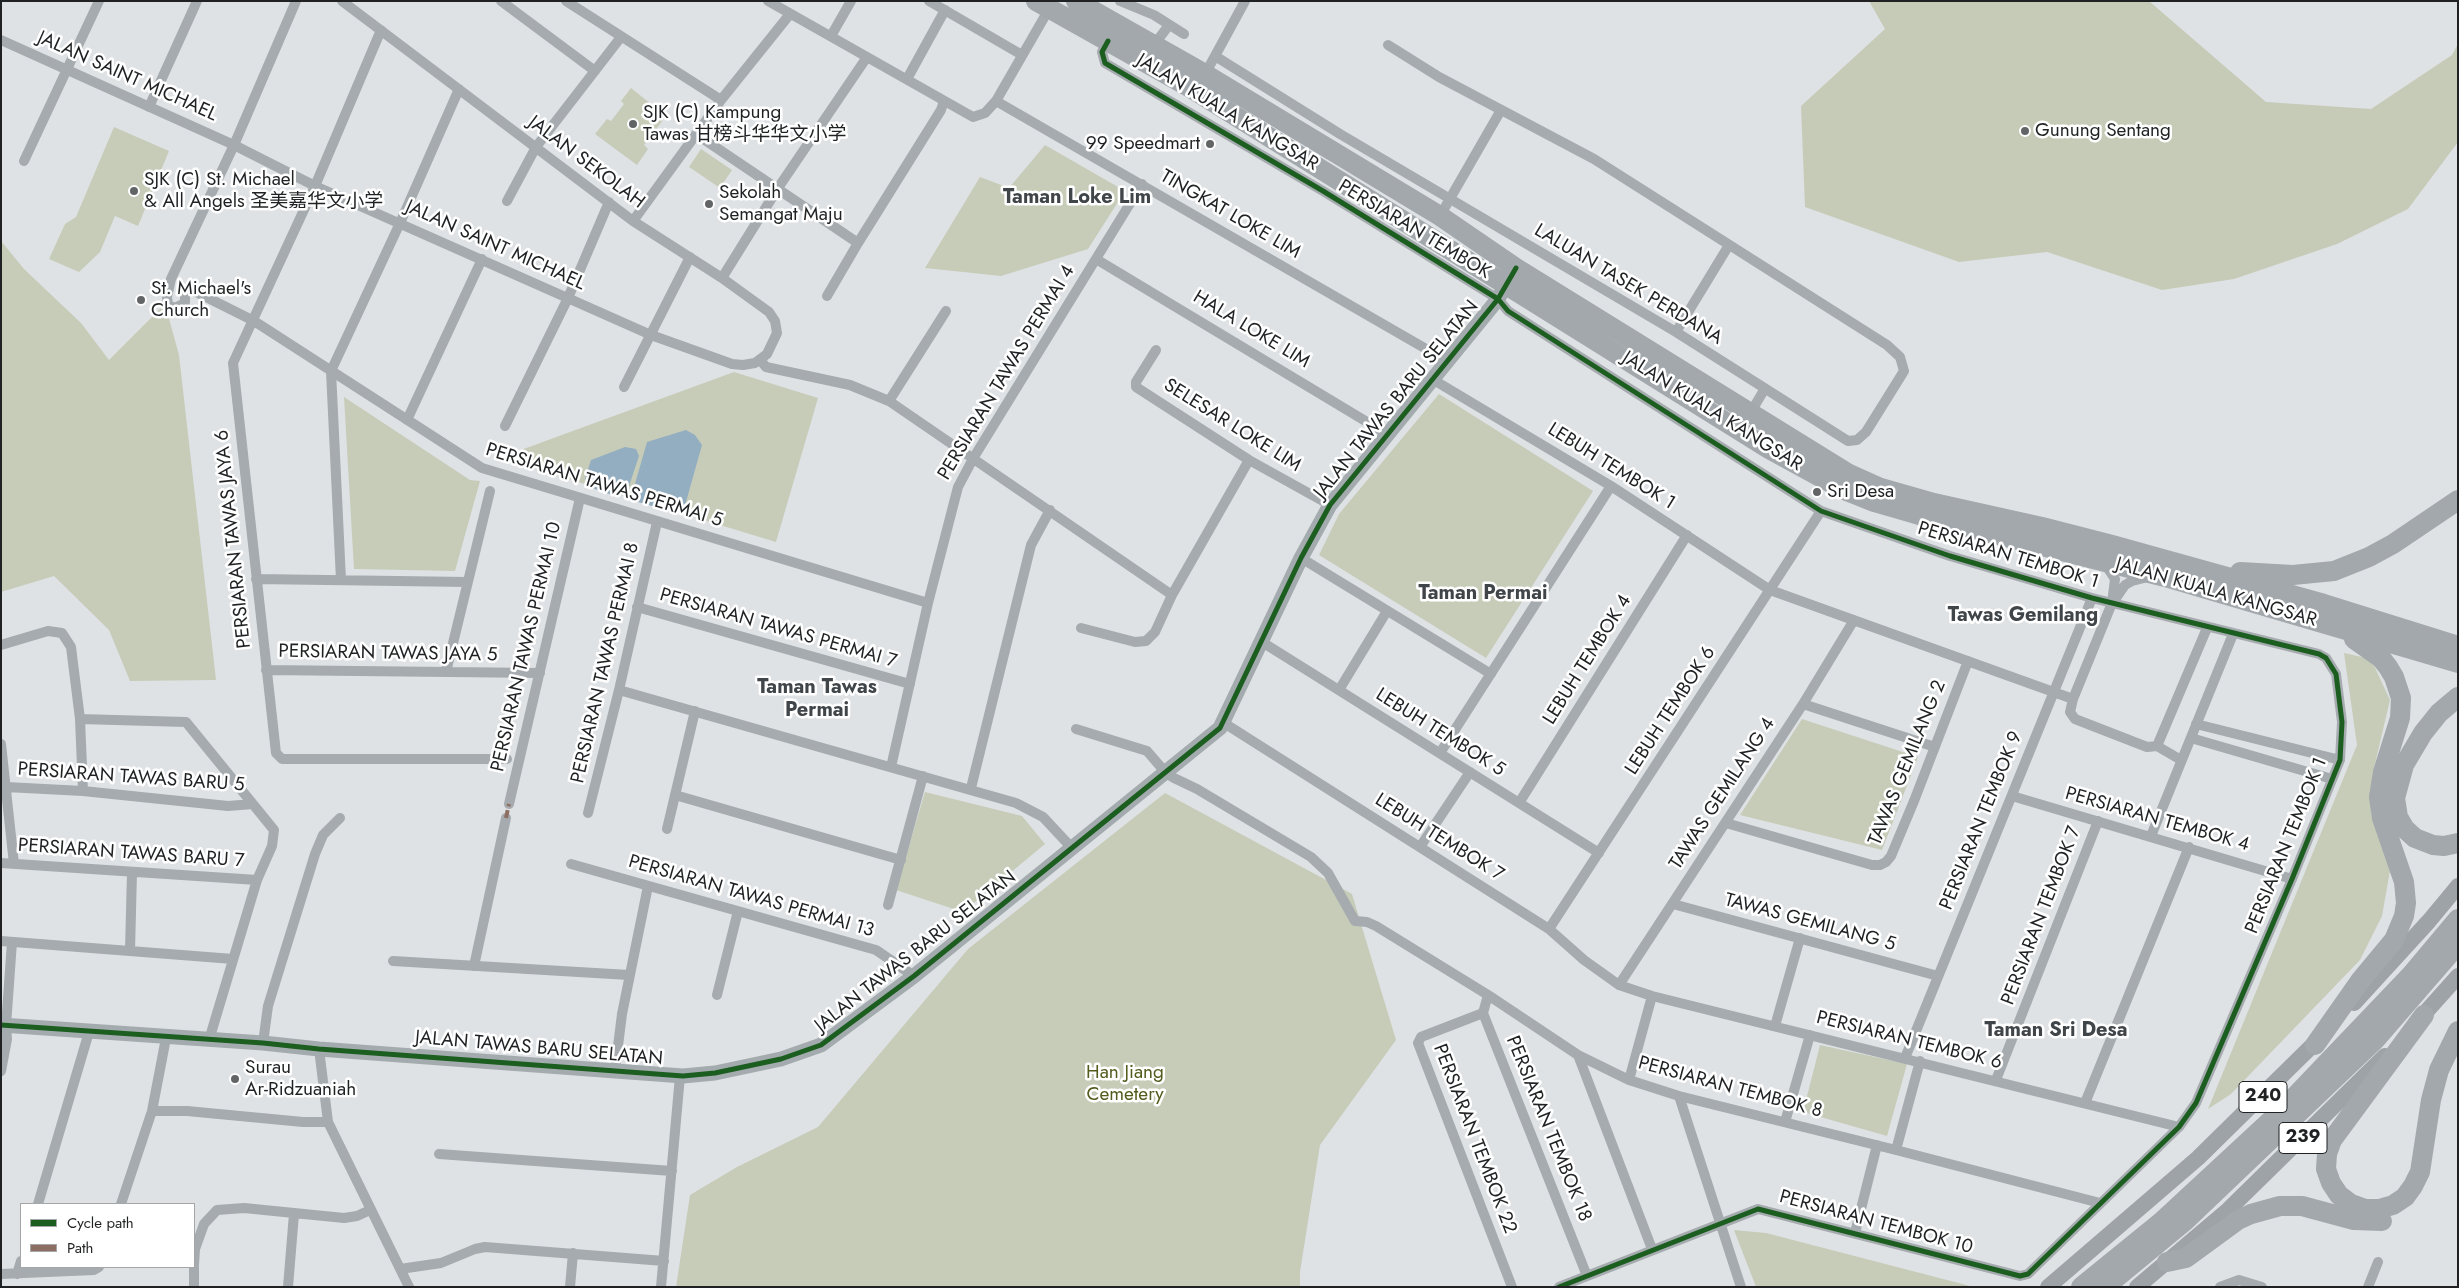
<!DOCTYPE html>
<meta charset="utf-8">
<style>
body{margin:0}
#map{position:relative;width:2459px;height:1288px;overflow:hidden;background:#dfe2e5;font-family:Jost,sans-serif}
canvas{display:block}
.frame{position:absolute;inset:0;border:2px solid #1f2122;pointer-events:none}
.legend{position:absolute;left:20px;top:1203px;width:175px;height:65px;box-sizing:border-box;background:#fff;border:1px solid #a5a6a7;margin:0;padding:6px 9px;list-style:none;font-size:15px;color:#1f2122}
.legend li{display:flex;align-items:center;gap:10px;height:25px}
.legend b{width:25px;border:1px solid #a5a6a7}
</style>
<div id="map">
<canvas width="2459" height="1288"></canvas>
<div class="frame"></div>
<ul class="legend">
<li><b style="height:6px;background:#1b5e20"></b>Cycle path</li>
<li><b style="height:6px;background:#8d6e63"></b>Path</li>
</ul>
</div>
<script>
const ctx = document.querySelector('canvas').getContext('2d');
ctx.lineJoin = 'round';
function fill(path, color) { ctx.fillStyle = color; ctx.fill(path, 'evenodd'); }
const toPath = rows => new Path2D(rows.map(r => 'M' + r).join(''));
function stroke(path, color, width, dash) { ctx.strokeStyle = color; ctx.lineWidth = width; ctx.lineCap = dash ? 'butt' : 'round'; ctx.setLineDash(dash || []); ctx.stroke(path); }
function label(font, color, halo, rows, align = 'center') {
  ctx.font = font + ' Jost,"Noto Sans SC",sans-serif'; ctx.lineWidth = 5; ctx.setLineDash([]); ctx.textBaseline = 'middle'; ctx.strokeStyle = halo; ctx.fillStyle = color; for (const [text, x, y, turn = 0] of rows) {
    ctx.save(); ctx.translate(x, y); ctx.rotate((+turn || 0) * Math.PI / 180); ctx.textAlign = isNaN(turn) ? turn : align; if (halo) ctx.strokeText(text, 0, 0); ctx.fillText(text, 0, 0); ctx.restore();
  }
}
fill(toPath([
 [631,88,666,116,644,145,648,149,637,165,595,134,607,119,611,121,624,104,621,101],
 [114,127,169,151,138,226,115,216,100,252,79,272,49,259,65,224,76,217],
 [1045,145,1125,191,1088,249,1001,276,925,268,980,177,1009,188],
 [701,149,732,170,720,188,689,167],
 [1,241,24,269,81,323,109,360,165,304,179,355,216,680,130,681,109,630,54,576,1,592],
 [734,372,818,398,776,542,499,458],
 [1439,394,1593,491,1486,658,1319,555,1339,514],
 [344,397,470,480,480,481,455,571,354,569],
 [2344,653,2371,659,2390,700,2374,768,2371,813,2391,865,2382,916,2360,960,2231,1094,2208,1109,2357,745],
 [1802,719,1918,757,1882,850,1740,815],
 [925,792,1022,816,1045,844,963,912,896,890],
 [1165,793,1352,894,1396,1040,1320,1145,1300,1272,1300,1287,676,1287,690,1195,737,1167,818,1127,968,949],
 [1820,1045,1907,1064,1887,1136,1803,1112],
 [1734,1230,1766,1233,1974,1287,1756,1287]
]), '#c6ccb8');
fill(toPath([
 [1869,1,2149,1,2266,102,2371,109,2452,55,2458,44,2458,142,2408,209,2337,244,2234,279,2162,290,2047,252,1959,262,1805,207,1801,106,1885,29]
]), '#c5cbb6');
fill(toPath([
 [686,430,695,435,702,445,684,509,673,512,638,502,633,491,647,442],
 [625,447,636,449,639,456,627,492,615,496,589,487,585,479,591,460]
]), '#93aec1');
stroke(toPath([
 [296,1,234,145,171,279,167,297,168,305,175,308,185,303,185,295,190,289,254,321,482,468,928,603],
 [501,1,595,71],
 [566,1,721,100],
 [768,1,973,117,985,113,996,101,1049,9],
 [929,1,1022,55],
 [1120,1,1154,15,1184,34],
 [381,30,315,186,233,363,276,753,282,759,507,759],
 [831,36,851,1],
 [1,40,234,145,315,186,651,335,732,364,743,365,755,363,767,354,777,333,775,321,769,312,722,278,633,221,342,1],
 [1108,41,1102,52,1105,63,1323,191,1498,299,1508,311,1821,511,1950,556,2092,598,2319,654,2326,658,2336,674,2342,722,2340,760,2292,879,2196,1103,2179,1127,2028,1274,2020,1276,1758,1209,1559,1287],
 [1154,45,1169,25],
 [1215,56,1245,1],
 [1205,74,1215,56,1340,134,1676,332,1848,441,1857,440,1866,432,1904,371,1900,357,1887,345,1594,159,1439,77,1388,45],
 [907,79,945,10],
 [996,101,1447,361],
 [149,107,197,1],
 [696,134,858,243,941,110,944,101],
 [24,161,99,1],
 [507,201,536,147,621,37],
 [1440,216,1501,110],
 [633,221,721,100,790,14],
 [1096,259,1387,434],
 [722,278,778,188,867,57],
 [827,296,858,243],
 [1676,332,1729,245],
 [1156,350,1136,382,1136,387,1249,460,1330,505],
 [761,361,766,367,850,385,889,401,1172,595],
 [1432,379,1611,486,1770,590,2073,699,2112,603,2115,579,2105,564],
 [624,387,690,257],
 [889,401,946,311],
 [1751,412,1764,390],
 [407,420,482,259],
 [505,426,568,298,609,202],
 [1301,558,1491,674],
 [256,579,468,582],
 [341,580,331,371,400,223,459,89],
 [2114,601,2125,585,2132,581,2148,577],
 [637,607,910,684],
 [1081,628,1135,642,1146,641,1155,632,1172,595,1249,460],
 [1262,642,1599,853],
 [1,645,48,631,62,633,71,647,80,719,83,791],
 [266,670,540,673],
 [446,672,490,491],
 [619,690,1016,803,1043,817,1071,847],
 [1339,690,1387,611],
 [2073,699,2070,712,2075,719,2147,747,2157,746,2207,628],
 [1803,704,1935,747],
 [80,719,186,722,274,830,272,846,257,880,209,1040],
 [1224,723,1549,929,1584,960,1619,985,1652,996,2179,1127],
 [2196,724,2340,760],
 [1076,729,1147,751,1166,773,1174,778,1197,789,1311,857,1328,873,1355,921,1367,922,1376,926,1488,995,1578,1055,1629,1080,1679,1096,1896,1150,2100,1203],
 [2191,738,2332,779],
 [1,744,14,864],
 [2157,746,2181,760],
 [1440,753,1611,486],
 [891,767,928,603,958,487,974,457,1142,184],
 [6,787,83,791,228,806,253,804],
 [971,788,1031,545,1050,510],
 [675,795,901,860],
 [2012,796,2292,879],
 [1519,803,1687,535],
 [509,804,580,498],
 [588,813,619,690,657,522],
 [1726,823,1872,865,1880,865,1886,862,1891,856,1914,801,1968,661],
 [667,829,695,711],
 [2151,836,2233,634],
 [1420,847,1470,772],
 [1,863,257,880],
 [571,864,876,950,914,976],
 [1673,904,1938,976],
 [888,905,923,776],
 [1549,929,1821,511],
 [1,941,233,959],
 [130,951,132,872],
 [393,961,629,975],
 [474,966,506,818],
 [1619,985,1803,704,1854,620],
 [717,995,738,911],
 [1488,995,1483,1013,1587,1276],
 [1483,1013,1421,1037,1418,1043,1512,1287],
 [1775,1026,1800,938],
 [263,1043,268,1006,315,854,323,835,340,818],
 [319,1049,328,1122,409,1287],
 [1578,1055,1652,1249],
 [1905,1058,2092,598],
 [615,1070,622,1014,648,886],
 [1,1071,7,1039,6,1026,12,942],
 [1629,1080,1652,996],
 [1996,1080,2098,821],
 [1679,1096,1741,1287],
 [2085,1103,2189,847],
 [152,1111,187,1111,303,1122,328,1122],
 [1785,1122,1810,1035],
 [1896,1150,1920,1061],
 [439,1154,672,1171],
 [38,1204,89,1032],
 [121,1204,152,1111,166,1038],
 [1855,1233,1877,1145],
 [194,1265,195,1249,204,1224,217,1210,244,1208,344,1218,357,1216,370,1210],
 [194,1267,194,1287],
 [400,1269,441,1263,475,1249,485,1247,664,1261],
 [1,1274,94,1270,99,1267],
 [17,1274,21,1261],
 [288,1287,294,1214],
 [570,1287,573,1253],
 [661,1287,680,1076],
 [2220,1287,2239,1280,2262,1287],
 [2368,1287,2378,1262]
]), '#a5abae', 10);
stroke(toPath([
 [1,1025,263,1043,319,1049,683,1076,715,1073,781,1059,821,1045,914,976,1220,728,1301,558,1330,505,1498,299,1510,277]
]), '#a4abae', 15);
stroke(toPath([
 [2354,1003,2429,921,2458,886],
 [2416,1023,2458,976],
 [2048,1287,2198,1158,2323,1035],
 [2137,1287,2228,1210,2385,1056]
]), '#9ea3a8', 16);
stroke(toPath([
 [1036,1,1189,87,1769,449,1844,490,1874,502,1919,515,2165,577,2458,663],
 [1076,1,1205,74,1440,216,1516,268,1849,474,1878,487,1934,503,2042,527,2112,545,2324,604,2458,646],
 [2240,572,2293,575,2334,571,2369,557,2393,544,2458,500],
 [2458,697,2439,713,2423,733,2404,765,2395,798,2398,817,2405,829,2415,838,2433,845,2444,846,2458,843],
 [2424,1015,2332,1140,2327,1154,2326,1169,2331,1183,2339,1195,2351,1204,2365,1209,2379,1209,2393,1205,2405,1197,2413,1186,2420,1172,2431,1100,2439,1070,2458,1031],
 [2315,1045,2360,981,2394,940,2404,916,2406,903,2404,882,2382,818,2379,797,2383,772,2400,718,2401,698,2394,677,2388,667,2381,658,2354,639],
 [2167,1262,2186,1258,2238,1220,2251,1214,2280,1206,2302,1206,2354,1220,2382,1221],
 [2081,1287,2161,1222,2282,1110,2411,975,2458,919],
 [2105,1287,2185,1221,2376,1039,2458,944]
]), '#a2a8ac', 20);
stroke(toPath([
 [506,818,509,804]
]), '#8d6e63', 4, [8, 4]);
stroke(toPath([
 [1108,41,1102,52,1105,63,1323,191,1498,299,1508,311,1821,511,1950,556,2092,598,2319,654,2326,658,2336,674,2342,722,2340,760,2292,879,2196,1103,2179,1127,2028,1274,2020,1276,1758,1209,1559,1287],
 [1,1025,263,1043,319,1049,683,1076,715,1073,781,1059,821,1045,914,976,1220,728,1301,558,1330,505,1498,299,1516,268]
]), '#1b5e20', 5);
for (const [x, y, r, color] of [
 [633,124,5,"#626566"],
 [2025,131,5,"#626566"],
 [1210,144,5,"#626566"],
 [134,191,5,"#626566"],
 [709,204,5,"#626566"],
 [141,300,5,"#626566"],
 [1817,492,5,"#626566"],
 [235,1079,5,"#626566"]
]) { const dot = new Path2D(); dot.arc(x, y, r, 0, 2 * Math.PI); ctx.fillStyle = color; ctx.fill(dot); stroke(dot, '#fff', 2); }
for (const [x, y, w] of [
 [2263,1097,48],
 [2303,1138,48]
]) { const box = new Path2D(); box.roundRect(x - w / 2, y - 15.5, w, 31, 4); ctx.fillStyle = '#fff'; ctx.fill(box); stroke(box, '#1f2122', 1); }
label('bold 18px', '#1f2122', null, [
 ["240",2263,1097],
 ["239",2303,1138]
]);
label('19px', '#1f2122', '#fff', [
 ["JALAN SAINT MICHAEL",127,77,24],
 ["JALAN KUALA KANGSAR",1227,113,31],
 ["JALAN SEKOLAH",586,163,37],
 ["TINGKAT LOKE LIM",1230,215,30],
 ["PERSIARAN TEMBOK",1414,230,31],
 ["JALAN SAINT MICHAEL",495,246,24],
 ["LALUAN TASEK PERDANA",1628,285,31],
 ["HALA LOKE LIM",1251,330,31],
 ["PERSIARAN TAWAS PERMAI 4",1007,373,-59],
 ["JALAN TAWAS BARU SELATAN",1397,400,-51],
 ["JALAN KUALA KANGSAR",1712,412,32],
 ["SELESAR LOKE LIM",1232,426,32],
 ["LEBUH TEMBOK 1",1611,467,32],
 ["PERSIARAN TAWAS PERMAI 5",604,486,17],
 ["PERSIARAN TAWAS JAYA 6",234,539,-96],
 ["PERSIARAN TEMBOK 1",2008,556,17],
 ["JALAN KUALA KANGSAR",2216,593,16],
 ["PERSIARAN TAWAS PERMAI 7",778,629,16],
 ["PERSIARAN TAWAS PERMAI 10",527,647,-77],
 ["PERSIARAN TAWAS JAYA 5",388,654,1],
 ["LEBUH TEMBOK 4",1588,660,-58],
 ["PERSIARAN TAWAS PERMAI 8",606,663,-77],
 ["LEBUH TEMBOK 6",1671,711,-57],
 ["LEBUH TEMBOK 5",1440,733,32],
 ["TAWAS GEMILANG 2",1908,763,-68],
 ["PERSIARAN TAWAS BARU 5",131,778,4],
 ["TAWAS GEMILANG 4",1723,794,-57],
 ["PERSIARAN TEMBOK 4",2157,820,16],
 ["PERSIARAN TEMBOK 9",1982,821,-68],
 ["LEBUH TEMBOK 7",1439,838,32],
 ["PERSIARAN TEMBOK 1",2287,846,-68],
 ["PERSIARAN TAWAS BARU 7",131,854,4],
 ["PERSIARAN TAWAS PERMAI 13",751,897,16],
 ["PERSIARAN TEMBOK 7",2042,916,-69],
 ["TAWAS GEMILANG 5",1810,923,15],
 ["JALAN TAWAS BARU SELATAN",916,952,-38],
 ["PERSIARAN TEMBOK 6",1909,1041,14],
 ["JALAN TAWAS BARU SELATAN",539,1049,5],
 ["PERSIARAN TEMBOK 8",1730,1088,15],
 ["PERSIARAN TEMBOK 18",1548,1129,68],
 ["PERSIARAN TEMBOK 22",1474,1139,69],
 ["PERSIARAN TEMBOK 10",1876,1223,15]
]);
label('19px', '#1f2122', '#fff', [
 ["SJK (C) Kampung",643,113],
 ["Tawas 甘榜斗华华文小学",643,135],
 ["Gunung Sentang",2035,131],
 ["99 Speedmart",1200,144,"right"],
 ["SJK (C) St. Michael",144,180],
 ["& All Angels 圣美嘉华文小学",144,202],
 ["Sekolah",719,193],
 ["Semangat Maju",719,215],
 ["St. Michael's",151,289],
 ["Church",151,311],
 ["Sri Desa",1827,492],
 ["Surau",245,1068],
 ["Ar-Ridzuaniah",245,1090]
], 'left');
label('19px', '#535c1d', '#fff', [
 ["Han Jiang",1125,1073],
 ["Cemetery",1125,1095]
]);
label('bold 20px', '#404549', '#fff', [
 ["Taman Loke Lim",1077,198],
 ["Taman Permai",1483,594],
 ["Tawas Gemilang",2023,616],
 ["Taman Tawas",817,688],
 ["Permai",817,711],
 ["Taman Sri Desa",2056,1031]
]);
</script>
